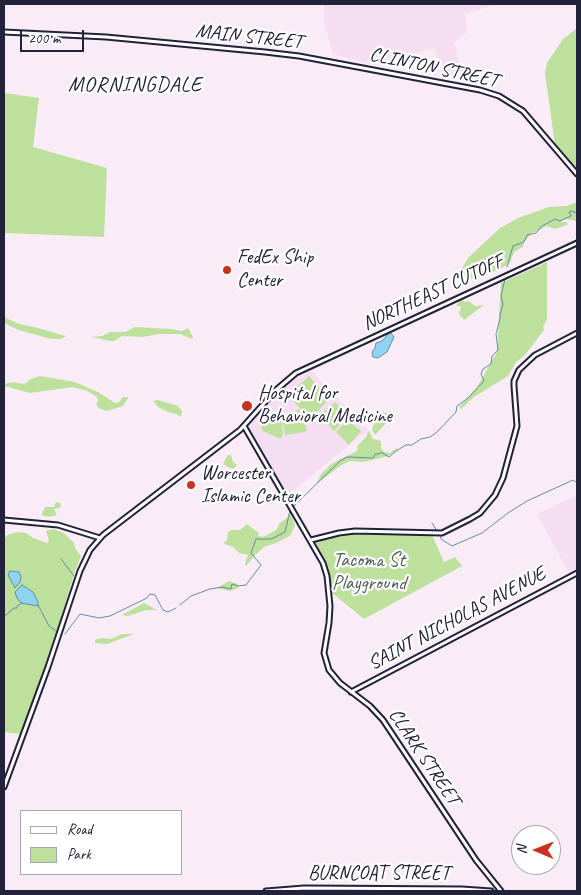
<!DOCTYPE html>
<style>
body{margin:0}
#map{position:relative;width:581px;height:895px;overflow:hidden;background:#f9ecf7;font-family:Caveat,sans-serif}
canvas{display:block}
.frame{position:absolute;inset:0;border:5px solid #22223b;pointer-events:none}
.legend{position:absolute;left:20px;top:810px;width:162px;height:65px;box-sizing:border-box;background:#fff;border:1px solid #a7a7b1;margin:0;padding:6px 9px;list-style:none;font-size:15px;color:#22223b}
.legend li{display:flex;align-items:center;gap:10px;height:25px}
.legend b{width:25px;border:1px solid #a7a7b1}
.north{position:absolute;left:511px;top:825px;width:50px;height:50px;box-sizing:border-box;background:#fff;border:1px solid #a7a7b1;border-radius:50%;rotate:271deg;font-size:14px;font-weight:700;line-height:20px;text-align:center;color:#22223b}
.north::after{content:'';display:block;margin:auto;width:18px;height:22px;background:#c8321e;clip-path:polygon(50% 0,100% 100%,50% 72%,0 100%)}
.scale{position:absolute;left:20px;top:30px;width:64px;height:22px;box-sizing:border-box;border:2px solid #22223b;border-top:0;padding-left:6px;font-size:15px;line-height:18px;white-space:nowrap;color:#22223b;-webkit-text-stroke:4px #fff;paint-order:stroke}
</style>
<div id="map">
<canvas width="581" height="895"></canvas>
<div class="frame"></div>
<ul class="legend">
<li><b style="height:6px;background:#fff"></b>Road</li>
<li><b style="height:14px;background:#bde19c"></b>Park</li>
</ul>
<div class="north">N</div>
<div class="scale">200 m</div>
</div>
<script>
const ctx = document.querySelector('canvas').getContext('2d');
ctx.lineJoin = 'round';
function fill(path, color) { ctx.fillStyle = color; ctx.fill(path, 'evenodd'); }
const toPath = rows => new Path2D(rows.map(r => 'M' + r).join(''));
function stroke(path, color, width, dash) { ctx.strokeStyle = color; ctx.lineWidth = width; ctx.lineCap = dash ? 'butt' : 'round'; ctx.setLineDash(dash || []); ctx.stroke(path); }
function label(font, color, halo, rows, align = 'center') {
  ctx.font = font + ' Caveat,sans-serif'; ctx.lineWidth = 4.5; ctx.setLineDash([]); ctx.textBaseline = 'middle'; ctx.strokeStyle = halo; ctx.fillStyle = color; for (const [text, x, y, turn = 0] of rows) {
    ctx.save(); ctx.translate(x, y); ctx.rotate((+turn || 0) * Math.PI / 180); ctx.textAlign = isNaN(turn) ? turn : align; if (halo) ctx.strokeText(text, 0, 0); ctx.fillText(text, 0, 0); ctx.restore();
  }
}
fill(toPath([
 [324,4,497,4,465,14,467,32,454,42,462,71,448,75,433,48,375,65,333,54,324,24],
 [311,370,368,430,288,495,248,428,249,425,284,386],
 [577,495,577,569,569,573,537,514]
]), '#f5def1');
fill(toPath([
 [577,28,577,171,555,145,545,73,547,63,563,39],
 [4,93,39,98,33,147,107,168,104,237,4,233],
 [574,203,576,203,577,205,577,221,566,219,560,222,567,222,567,225,555,229,546,226,536,232,533,232,524,242,523,247,514,252,510,263,498,270,479,277,468,279,462,276,461,270,468,258,500,228,518,218,538,211,549,207,567,206],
 [547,262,547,319,543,327,544,330,525,355,516,362,508,376,474,397,461,409,459,407,477,387,497,352,501,283],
 [461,300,465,302,469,301,475,306,484,305,464,320,459,314,461,307,456,305],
 [4,317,19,324,34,327,66,336,61,339,51,339,18,330,4,323],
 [135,327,171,329,182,331,188,328,193,337,192,339,180,334,158,334,143,337,122,336,114,341,110,341,91,337,102,336,110,332,125,332],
 [40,376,75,382,98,392,115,403,119,402,123,397,129,397,123,406,107,411,100,409,96,404,98,401,97,397,87,391,73,387,30,393,4,386,4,384,13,382,24,384,31,379],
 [309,376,329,399,314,415,308,417,288,395],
 [158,400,178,406,182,411,181,417,176,414,168,412,158,407,153,401],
 [335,402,340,407,342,416,339,426,334,431,321,416,321,414],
 [299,409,307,430,305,432,285,435,283,422,288,416],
 [272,411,276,414,282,423,283,433,281,439,263,431,261,427,267,414],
 [389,411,392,412,391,418,375,435,372,429,375,421,371,415,377,413,380,418,383,412,388,414],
 [345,423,351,423,361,431,349,445,336,432],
 [368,431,369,431,373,439,381,441,381,448,384,452,389,453,397,448,398,450,388,456,364,462,350,461,343,464,316,484,321,474,331,464,357,451,358,445,366,437],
 [228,455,231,455,233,462,237,465,233,469,226,466,223,463],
 [56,502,60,503,61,505,60,508,54,509,57,515,49,517,41,515,45,507,54,507],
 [290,510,295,525,290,536,276,543,264,547,255,555,247,565,245,566,245,563,248,555,239,553,233,547,223,543,227,540,228,532,231,530,240,530,247,524,259,533,258,536,263,537,276,530,280,523,287,518],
 [53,529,64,533,74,543,75,548,81,556,75,571,57,631,21,734,4,732,4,540,7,535,17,532,26,533,33,538,47,543,49,541,46,531],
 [349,534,432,535,444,562,455,557,462,566,364,619,331,592,327,567,316,543,317,541],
 [229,581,238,584,238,587,236,589,229,591,217,588],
 [144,603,157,610,147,610,128,616,122,615],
 [122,634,134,634,107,644,95,643,95,640,97,639,103,638,111,639]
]), '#bde19c');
const water = toPath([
 [389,333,391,333,394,337,387,352,378,358,373,357,372,352,375,348,376,343,382,341,389,333],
 [10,571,19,572,21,577,20,582,15,588,8,575,10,571],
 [22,585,33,592,38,602,38,606,21,603,17,598,15,592,22,585]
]);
fill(water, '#8fd3f1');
stroke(water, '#638ca8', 1);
stroke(toPath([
 [507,267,513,246,524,242,527,235,536,233,542,226,555,219,560,221,571,216,569,212,571,211,577,213],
 [294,506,340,461,347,457,373,458,375,454,379,454,381,452,389,457,396,451,406,445,412,445,421,439,430,437,436,433,456,412,457,406,468,398,484,381,481,374,483,369,491,364,492,356,498,350,496,334,500,319,500,315,503,304,501,296,505,279],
 [432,523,437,531],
 [440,535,441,539,452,546,482,533,508,513,527,501,573,480,577,483],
 [61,559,74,576],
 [38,605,49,626,56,631],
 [180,605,191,596,210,589,222,587,231,589,232,584,238,586,246,585,261,565,251,553,256,539,271,539,285,532,290,511],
 [4,615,6,615,14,608,17,608,17,606,22,603],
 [65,634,80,614,99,618,110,616,147,598,150,594,155,595,163,610,168,612,176,608]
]), '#638ca8', 1);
const secondary = toPath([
 [4,32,106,37,265,52,299,56,480,90,499,96,523,111,577,174],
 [244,426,323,563,327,576,330,606,329,623,324,653,329,670,340,683,370,706,383,720,476,860,501,891],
 [4,520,58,525,100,538],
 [311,540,339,533,355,531,442,533,470,519,480,513,495,495,503,478,517,426,514,386,514,381,519,370,535,355,577,333],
 [351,692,577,573],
 [4,787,48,667,80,571,90,550,103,535,240,430,276,390,296,373,577,243],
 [266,891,304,888,462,889,491,891]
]);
stroke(secondary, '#22223b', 7);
stroke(secondary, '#fff', 3);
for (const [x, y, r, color] of [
 [227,270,5,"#c8321e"],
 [247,406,6,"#c8321e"],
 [191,485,5,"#c8321e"]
]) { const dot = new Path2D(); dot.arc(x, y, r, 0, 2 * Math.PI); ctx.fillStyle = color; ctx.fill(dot); stroke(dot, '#fff', 2); }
label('20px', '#22223b', '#fff', [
 ["MAIN STREET",249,37,6],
 ["CLINTON STREET",434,68,12],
 ["NORTHEAST CUTOFF",433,293,-25],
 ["SAINT NICHOLAS AVENUE",457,619,-28],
 ["CLARK STREET",424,757,56],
 ["BURNCOAT STREET",379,874]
]);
label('20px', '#22223b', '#fff', [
 ["FedEx Ship",237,258],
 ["Center",237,281],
 ["Hospital for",258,394],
 ["Behavioral Medicine",258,417],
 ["Worcester",201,474],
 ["Islamic Center",201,497]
], 'left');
label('20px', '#505b58', '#fff', [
 ["Tacoma St",369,561],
 ["Playground",369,584]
]);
ctx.letterSpacing = '1px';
label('21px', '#22223b', '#fff', [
 ["MORNINGDALE",135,85]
]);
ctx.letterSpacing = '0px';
</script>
